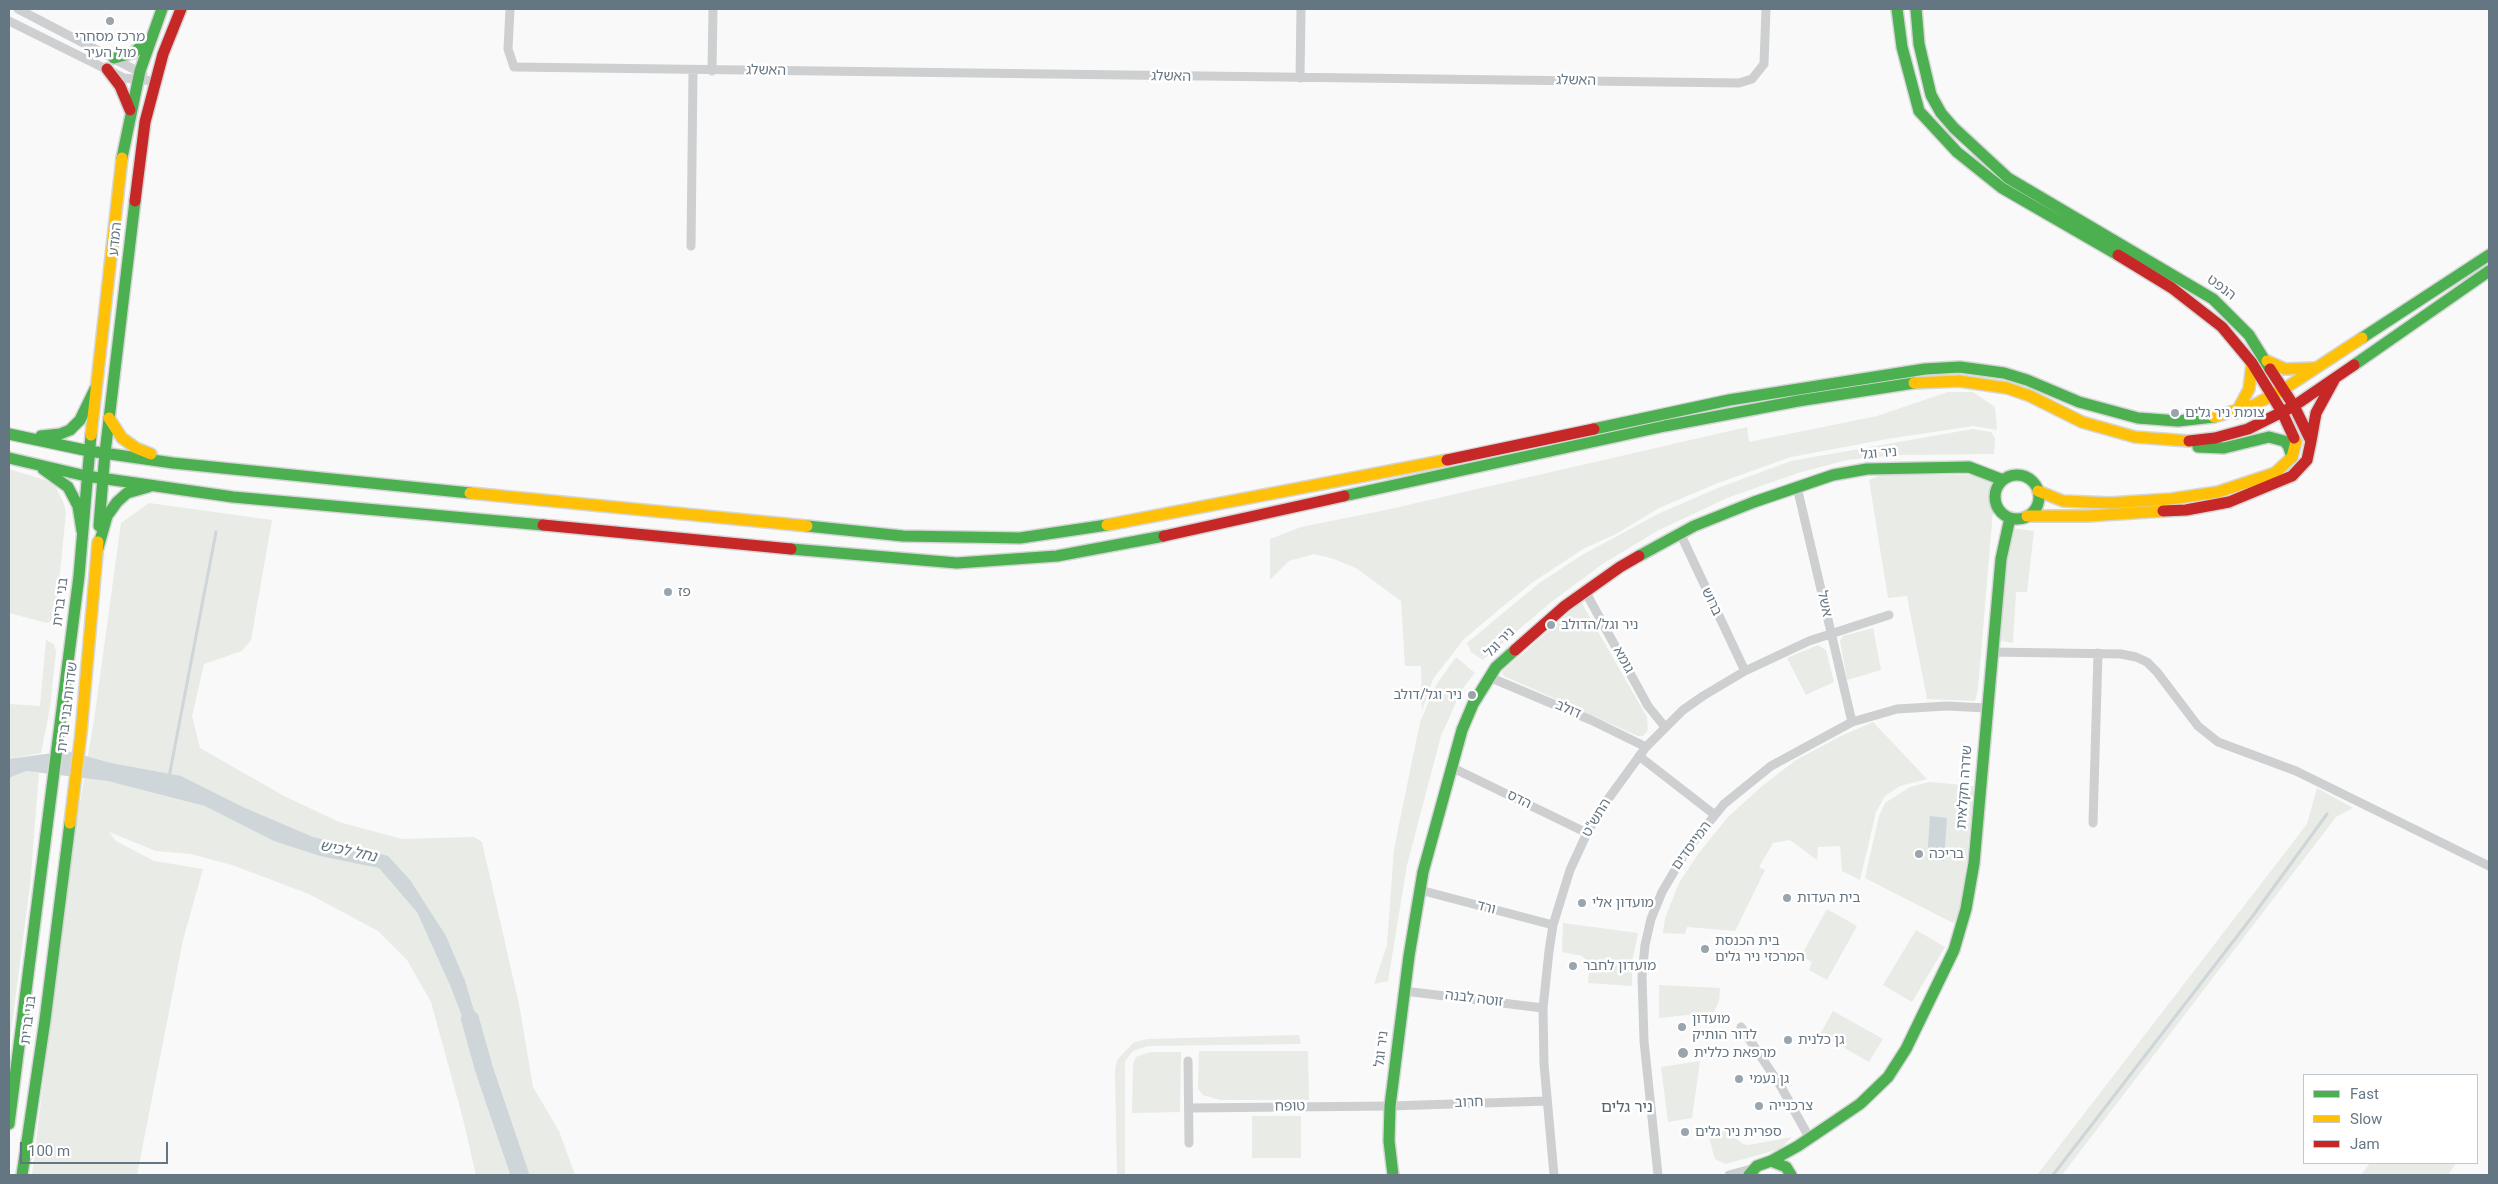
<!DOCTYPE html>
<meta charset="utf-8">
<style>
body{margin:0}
#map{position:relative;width:2498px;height:1184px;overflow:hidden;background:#f9f9f9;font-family:Roboto,sans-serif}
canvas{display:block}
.frame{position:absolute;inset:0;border:10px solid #657683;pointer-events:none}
.legend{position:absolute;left:2303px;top:1074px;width:175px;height:90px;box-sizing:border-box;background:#fff;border:1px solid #c1c8cd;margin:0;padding:6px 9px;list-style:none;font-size:15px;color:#657683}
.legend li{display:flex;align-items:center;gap:10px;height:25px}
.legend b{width:25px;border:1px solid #c1c8cd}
.scale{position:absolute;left:20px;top:1142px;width:148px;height:22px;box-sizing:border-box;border:2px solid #657683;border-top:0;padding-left:6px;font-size:15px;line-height:18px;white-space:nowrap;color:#657683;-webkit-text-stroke:4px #fff;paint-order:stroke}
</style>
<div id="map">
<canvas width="2498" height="1184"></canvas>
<div class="frame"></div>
<ul class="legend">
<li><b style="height:6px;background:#4caf50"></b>Fast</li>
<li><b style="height:6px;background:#ffc107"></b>Slow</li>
<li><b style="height:6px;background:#c62828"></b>Jam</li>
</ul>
<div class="scale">100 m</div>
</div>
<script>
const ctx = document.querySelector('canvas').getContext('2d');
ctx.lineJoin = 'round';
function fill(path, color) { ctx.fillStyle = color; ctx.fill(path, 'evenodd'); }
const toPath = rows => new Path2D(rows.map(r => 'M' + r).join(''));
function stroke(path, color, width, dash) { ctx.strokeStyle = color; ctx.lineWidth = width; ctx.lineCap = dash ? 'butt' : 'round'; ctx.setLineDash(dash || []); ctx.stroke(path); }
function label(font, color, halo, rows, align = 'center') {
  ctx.font = font + ' Roboto,"Noto Sans Hebrew",sans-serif'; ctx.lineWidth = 5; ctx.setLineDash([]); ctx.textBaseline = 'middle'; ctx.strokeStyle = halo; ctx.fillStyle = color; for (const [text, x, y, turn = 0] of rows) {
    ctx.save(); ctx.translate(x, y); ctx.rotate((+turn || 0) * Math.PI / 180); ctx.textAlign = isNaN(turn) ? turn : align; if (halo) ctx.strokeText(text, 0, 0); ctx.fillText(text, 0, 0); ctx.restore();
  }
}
fill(toPath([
 [1948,392,1973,392,1995,407,1997,430,1973,426,1887,439,1791,457,1718,483,1659,508,1616,534,1583,549,1533,582,1496,612,1464,639,1433,679,1422,710,1421,666,1405,666,1401,601,1356,568,1334,559,1314,554,1289,561,1270,580,1270,539,1301,527,1386,510,1747,427,1749,442,1877,416],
 [1973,429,1991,432,1995,438,1994,454,1897,455,1847,460,1798,473,1727,498,1657,531,1601,565,1550,603,1483,660,1471,652,1467,643,1538,584,1582,555,1658,514,1718,488,1791,461],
 [9,469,45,480,56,487,64,504,66,513,56,611,51,621,47,623,9,613],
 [1881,475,1996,475,1978,689,1975,701,1927,699,1907,596,1888,598,1869,480],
 [149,503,272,520,251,640,242,651,204,664,192,716,200,748,284,796,339,822,402,839,474,837,482,842,519,1004,533,1087,559,1131,575,1175,476,1175,462,1115,431,1002,407,960,378,931,309,894,232,865,191,854,156,851,109,832,116,841,154,861,203,869,183,940,137,1175,32,1175,77,803,80,803,94,720,121,523],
 [2010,528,2034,531,2027,592,2016,592,2013,643,1998,640],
 [1581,602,1647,717,1648,730,1643,736,1638,736,1504,676,1502,672],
 [1873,628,1881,670,1847,680,1840,641,1843,636],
 [46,640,54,644,56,652,50,707,41,753,9,759,9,704,40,706],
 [1818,645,1826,650,1834,682,1806,695,1787,658],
 [1456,657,1475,673,1462,689,1441,736,1407,865,1388,981,1374,984,1387,945,1394,849,1420,722,1436,685],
 [1873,722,1927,779,1900,786,1885,796,1876,812,1860,880,1842,871,1840,846,1818,847,1817,860,1790,840,1773,843,1759,867,1765,870,1735,931,1687,927,1685,934,1663,933,1665,918,1679,883,1698,854,1728,817,1761,787,1796,760,1841,736],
 [26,771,39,773,30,885,9,1047,9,778],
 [1929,782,1974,786,1963,898,1957,918,1953,923,1865,878,1879,816,1885,803,1910,787],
 [2317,788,2353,808,2336,817,2062,1175,2037,1175,2307,824],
 [1827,909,1857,926,1827,980,1809,970,1812,962,1801,956],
 [1563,923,1638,933,1632,962,1632,986,1588,983,1590,964,1582,956,1562,952],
 [1916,930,1945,947,1912,1002,1883,985],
 [1659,985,1720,988,1719,1001,1714,1012,1659,1018],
 [1833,1011,1883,1039,1869,1062,1820,1034],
 [1299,1035,1301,1044,1148,1046,1133,1051,1125,1061,1125,1175,1117,1175,1115,1070,1117,1060,1133,1043,1147,1039],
 [1199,1051,1308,1051,1309,1100,1220,1100,1203,1095,1198,1089],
 [1150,1052,1181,1052,1180,1112,1132,1113,1133,1064,1136,1057],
 [1700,1061,1692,1118,1668,1122,1661,1067],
 [1252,1116,1301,1116,1301,1158,1252,1158],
 [1725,1130,1743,1144,1749,1145,1792,1137,1780,1149,1726,1164,1715,1159,1707,1131],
 [2370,1163,2456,1163,2448,1175,2361,1175]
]), '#e8ebe6');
fill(toPath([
 [67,751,111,763,181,776,245,808,313,837,388,856,410,880,446,936,465,981,483,1041,472,1042,450,985,417,912,379,868,320,856,274,841,205,806,108,781,26,771,9,778,9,759],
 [1930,816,1947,818,1944,861,1927,860]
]), '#ced6d9');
stroke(toPath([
 [169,777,216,532],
 [2053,1175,2252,917,2327,814]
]), '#ced6d9', 3);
stroke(toPath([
 [470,1019,484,1069,520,1175]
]), '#ced6d9', 18);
const fast = toPath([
 [1897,9,1902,47,1919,111,1957,152,2002,188,2118,255],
 [1916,9,1919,44,1931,95,1941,113,1954,128,2008,178,2213,299,2249,335,2270,369],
 [114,58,133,53,149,40],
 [122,158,140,71,162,9],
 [2362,338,2489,255],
 [2354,365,2489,271],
 [1594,429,1729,400,1925,369,1960,367,2004,373,2027,380,2079,402,2138,418,2178,421,2214,417],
 [9,434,89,451,173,463,470,493],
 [41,436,60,434,70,430,80,420,95,389],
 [2198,447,2224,448,2269,437,2284,441,2288,445,2292,457],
 [9,458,86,476,233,497,543,525],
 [43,469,68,487,78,506,82,531],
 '1995 497a22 22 0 1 1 44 0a22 22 0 1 1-44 0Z',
 [1344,496,1665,426,1798,401,1914,383],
 [99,526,105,453,135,201],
 [807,526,903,536,1020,538,1107,525],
 [98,548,107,516,117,502,127,493,148,487],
 [791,549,957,563,1057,556,1164,536],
 [1639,556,1694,526,1754,502,1833,475,1867,469,1969,467,2003,480],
 [9,1124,79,576,91,435],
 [1771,1161,1798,1146,1860,1104,1888,1077,1906,1049,1954,950,1966,909,1974,863,2001,559,2010,518],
 [22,1175,45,1020,70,823],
 [1393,1175,1389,1141,1390,1106,1409,956,1423,872,1462,730,1473,704,1496,667,1515,650],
 [1749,1175,1757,1166,1771,1161,1786,1167,1791,1175]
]);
const slow = toPath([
 [2267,361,2285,369,2314,368],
 [1914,383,1959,381,2007,388,2030,396,2082,422,2135,437,2189,441],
 [2236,413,2249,389,2252,363],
 [2214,417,2254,405,2284,389,2362,338],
 [109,418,122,438,136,448,151,454],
 [91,435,122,158],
 [2038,491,2063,501,2110,503,2171,499,2218,492,2275,473,2292,457,2296,442,2294,438],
 [470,493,807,526],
 [2027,516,2088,516,2163,511],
 [1107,525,1447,460],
 [70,823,81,733,98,542]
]);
const jam = toPath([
 [107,69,120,86,130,110],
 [135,201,145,122,163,54,181,9],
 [2118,255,2172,288,2222,327,2252,363,2282,412,2294,438],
 [2189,441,2215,438,2248,429,2294,406,2354,365],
 [2311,441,2316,413,2334,380],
 [1447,460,1594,429],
 [2163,511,2186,510,2229,502,2292,476,2307,460,2311,441,2294,406,2270,369],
 [543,525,791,549],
 [1164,536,1344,496],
 [1515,650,1565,606,1620,567,1639,556]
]);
stroke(fast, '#d5d6d7', 14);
stroke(slow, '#d5d6d7', 14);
stroke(jam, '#d5d6d7', 14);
stroke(toPath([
 [18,9,143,74],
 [510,9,508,49,514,67,1739,83,1752,79,1764,64,1766,9],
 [9,21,124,78,154,81],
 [712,71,713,9],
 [1300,78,1301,9],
 [691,246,693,70],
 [1797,487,1852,722],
 [1680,533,1745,671],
 [1585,591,1648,706,1665,727],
 [1991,652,2121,654,2136,657,2147,662,2157,672,2198,726,2218,742,2296,771,2489,866],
 [1489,677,1591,720,1646,747],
 [1639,756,1715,815],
 [1451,767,1587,833],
 [2093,823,2098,653],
 [1420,890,1553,925],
 [1404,991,1543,1008],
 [1741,1027,1780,1085,1810,1139],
 [1188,1061,1189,1143],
 [1189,1108,1390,1106,1547,1101],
 [1554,1175,1544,1064,1543,1008,1549,951,1553,925,1570,870,1587,833,1603,806,1646,747,1683,710,1703,696,1745,671,1809,641,1889,615],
 [1658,1175,1644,1041,1642,976,1645,945,1651,919,1662,892,1688,848,1724,804,1771,766,1852,722,1897,709,1947,706,1986,708],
 [1729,1175,1755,1168]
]), '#cecfd0', 9);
stroke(fast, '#4caf50', 11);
stroke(slow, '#ffc107', 11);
stroke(jam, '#c62828', 11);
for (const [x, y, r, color] of [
 [110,21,5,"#99a4ac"],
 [2175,413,5,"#99a4ac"],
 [668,592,5,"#99a4ac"],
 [1551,625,5,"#99a4ac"],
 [1472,695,5,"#99a4ac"],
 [1919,854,5,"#99a4ac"],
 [1787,898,5,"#99a4ac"],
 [1582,903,5,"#99a4ac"],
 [1705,949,5,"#99a4ac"],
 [1573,966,5,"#99a4ac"],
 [1682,1027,5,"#99a4ac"],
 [1788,1040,5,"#99a4ac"],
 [1683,1053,6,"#99a4ac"],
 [1739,1079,5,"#99a4ac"],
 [1759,1106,5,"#99a4ac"],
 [1685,1132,5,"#99a4ac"]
]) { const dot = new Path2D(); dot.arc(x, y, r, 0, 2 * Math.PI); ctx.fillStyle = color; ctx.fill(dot); stroke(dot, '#fff', 2); }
label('14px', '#657683', '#fff', [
 ["מרכז מסחרי",110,37,"center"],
 ["מול העיר",110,53,"center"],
 ["צומת ניר גלים",2185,413],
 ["פז",678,592],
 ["ניר וגל/הדולב",1561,625],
 ["ניר וגל/דולב",1462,695,"right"],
 ["בריכה",1929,854],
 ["בית העדות",1797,898],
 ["מועדון אלי",1592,903],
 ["בית הכנסת",1715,941],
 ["המרכזי ניר גלים",1715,957],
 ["מועדון לחבר",1583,966],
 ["מועדון",1692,1019],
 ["לדור הותיק",1692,1035],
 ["גן כלנית",1798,1040],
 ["מרפאת כללית",1694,1053],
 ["גן נעמי",1749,1079],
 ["צרכנייה",1769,1106],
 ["ספרית ניר גלים",1695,1132]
], 'left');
label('14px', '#657683', '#fff', [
 ["האשלג",766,71,1],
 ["האשלג",1171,77,1],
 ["האשלג",1576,81,1],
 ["המדע",116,239,-84],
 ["הנפט",2221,288,37],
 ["ניר וגל",1879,454,-5],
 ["בני ברית",61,602,-83],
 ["ברוש",1711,602,65],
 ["אשל",1824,604,77],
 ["ניר וגל",1500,643,-45],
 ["גומא",1623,660,61],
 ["שדרות בני ברית",68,707,-83],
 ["דולב",1568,710,23],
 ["שדרה חקלאית",1965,787,-86],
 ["הדס",1519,800,26],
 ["התש\"ט",1597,818,-59],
 ["המייסדים",1692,846,-54],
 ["ורד",1486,908,15],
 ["זוטה לבנה",1474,999,7],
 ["בני ברית",29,1020,-83],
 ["ניר וגל",1382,1049,-83],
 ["חרוב",1469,1103,-2],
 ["טופח",1290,1107,-1]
]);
label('italic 15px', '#60757c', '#fff', [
 ["נחל לכיש",348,852,12]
]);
label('16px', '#57646e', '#fff', [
 ["ניר גלים",1627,1108]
]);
</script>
